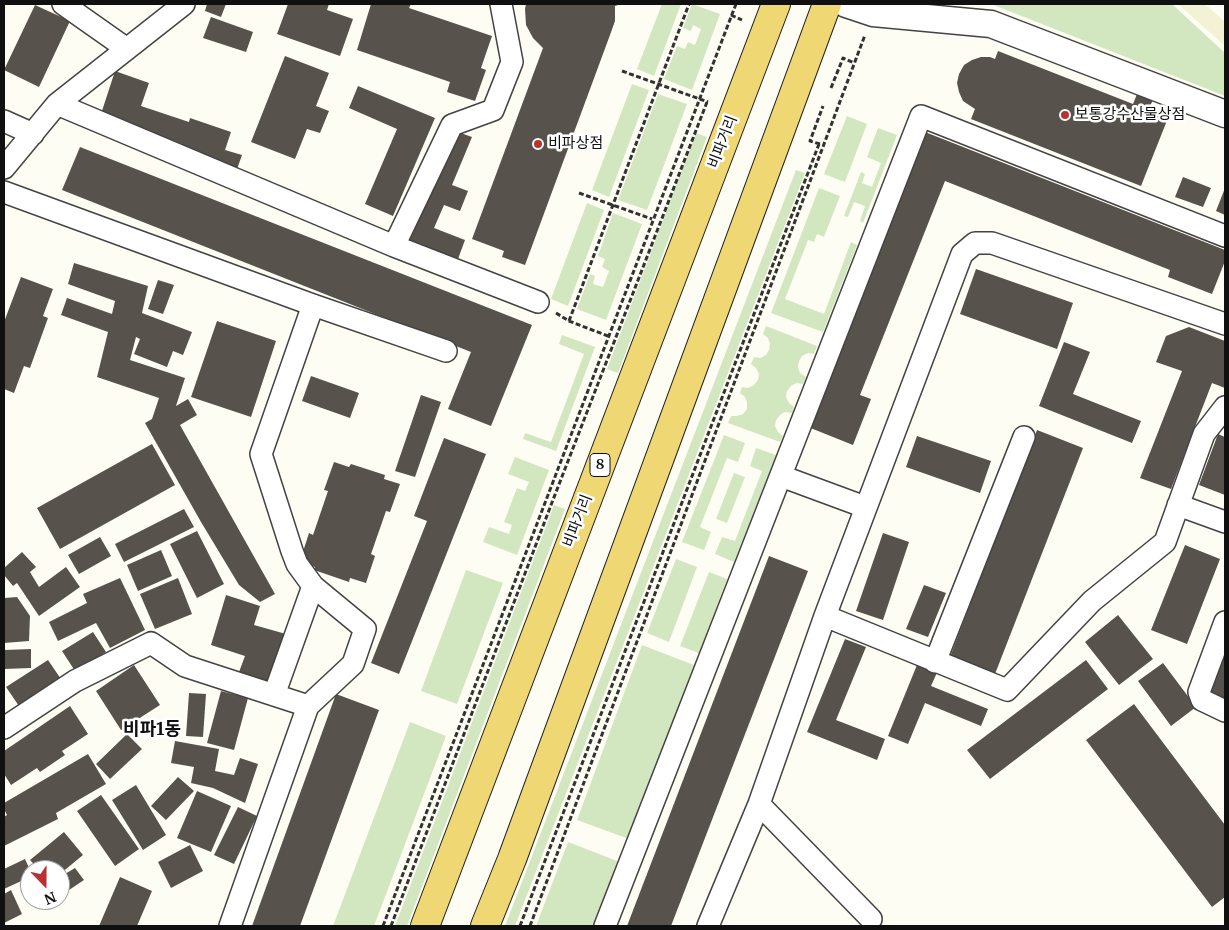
<!DOCTYPE html>
<meta charset="utf-8">
<style>
body{margin:0}
#map{position:relative;width:1229px;height:930px;overflow:hidden;background:#fefdf4;font-family:Merriweather,serif}
canvas{display:block}
.frame{position:absolute;inset:0;border:5px solid #101010;pointer-events:none}
.north{position:absolute;left:20px;top:860px;width:50px;height:50px;box-sizing:border-box;background:#fff;border:1px solid #9f9f9f;border-radius:50%;rotate:158deg;font-size:14px;font-weight:700;line-height:20px;text-align:center;color:#101010}
.north::after{content:'';display:block;margin:auto;width:18px;height:22px;background:#b73231;clip-path:polygon(50% 0,100% 100%,50% 72%,0 100%)}
</style>
<div id="map">
<canvas width="1229" height="930"></canvas>
<div class="frame"></div>
<div class="north">N</div>
</div>
<script>
const ctx = document.querySelector('canvas').getContext('2d');
ctx.lineJoin = 'round';
function fill(path, color) { ctx.fillStyle = color; ctx.fill(path, 'evenodd'); }
const toPath = rows => new Path2D(rows.map(r => 'M' + r).join(''));
function stroke(path, color, width, dash) { ctx.strokeStyle = color; ctx.lineWidth = width; ctx.lineCap = dash ? 'butt' : 'round'; ctx.setLineDash(dash || []); ctx.stroke(path); }
function label(font, color, halo, rows, align = 'center') {
  ctx.font = font + ' Merriweather,"Noto Sans KR",serif'; ctx.lineWidth = 5; ctx.setLineDash([]); ctx.textBaseline = 'middle'; ctx.strokeStyle = halo; ctx.fillStyle = color; for (const [text, x, y, turn = 0] of rows) {
    ctx.save(); ctx.translate(x, y); ctx.rotate((+turn || 0) * Math.PI / 180); ctx.textAlign = isNaN(turn) ? turn : align; if (halo) ctx.strokeText(text, 0, 0); ctx.fillText(text, 0, 0); ctx.restore();
  }
}
fill(toPath([
 [1178,4,1205,4,1225,22,1225,46]
]), '#f3f2d5');
fill(toPath([
 [662,4,681,4,654,76,637,69],
 [692,4,720,14,692,90,664,79,677,46,685,49,688,42,695,45,701,29,693,25,691,31,683,28],
 [991,4,1172,4,1225,53,1225,96],
 [632,84,649,90,609,197,592,190],
 [658,94,687,104,647,210,618,200],
 [847,116,867,124,845,182,824,174],
 [878,128,897,135,863,223,860,221,865,206,854,202,848,217,844,216,861,172,865,174,862,183,872,187,881,163,867,157],
 [696,133,707,137,618,373,607,369],
 [796,170,805,173,515,926,505,926],
 [819,188,840,196,824,237,817,234,814,242,808,240,785,299,824,314,851,242,857,245,823,332,771,313],
 [587,203,604,210,568,306,551,299],
 [613,213,642,224,606,320,577,309,590,274,595,276,593,284,603,287,609,271,602,267,605,259,598,256],
 [766,326,817,346,814,354,808,353,802,356,799,361,798,367,800,373,806,377,803,384,796,383,791,386,787,391,786,397,789,403,794,407,792,413,785,412,780,415,776,420,775,426,778,432,783,436,780,442,728,423,731,416,737,416,743,414,747,409,747,402,745,397,740,393,742,387,748,388,754,385,758,380,759,374,756,368,751,364,754,357,760,358,766,355,769,350,770,344,768,338,763,334],
 [562,335,595,347,556,451,523,439,525,433,551,442,584,354,559,344],
 [724,435,745,443,738,462,727,458,700,527,711,532,704,550,682,542],
 [756,448,776,455,734,562,715,554,722,537,735,541,762,471,750,466],
 [515,457,549,470,517,555,483,542,489,527,509,534,512,525,504,522,517,488,525,491,529,482,508,474],
 [734,473,745,477,727,523,716,519],
 [554,505,565,509,407,926,395,926],
 [676,559,697,567,669,642,647,633],
 [466,570,503,583,457,704,421,691],
 [709,572,727,579,699,653,680,646],
 [642,645,694,665,629,839,577,820],
 [410,722,446,736,374,926,333,926],
 [568,842,620,862,595,926,536,926]
]), '#d2e7bf');
fill(toPath([
 [207,4,226,4,221,17,205,11],
 [288,4,329,4,327,10,353,19,340,56,277,34],
 [371,4,411,4,409,8,492,36,481,68,486,70,475,101,447,92,450,82,357,50],
 [526,4,621,4,615,6,615,21,610,35,525,265,502,257,504,251,472,239,543,48,533,38,526,25,525,9],
 [35,5,70,21,39,87,4,70],
 [211,17,253,32,246,52,203,38],
 [998,51,1133,104,1137,94,1153,100,1148,110,1168,118,1141,186,971,119,975,109,963,101,959,92,957,83,959,74,964,65,972,60,981,57,990,57,995,59],
 [285,56,329,73,316,106,329,111,320,133,307,129,295,159,251,142],
 [115,71,149,83,141,106,189,122,190,118,231,132,225,150,242,155,236,172,179,152,182,144,100,117],
 [358,86,435,118,393,216,365,204,397,129,349,108],
 [455,131,472,137,452,185,468,191,460,211,444,205,434,228,465,240,458,259,410,240],
 [925,132,1225,250,1225,261,1212,294,1168,277,1170,270,945,181,860,395,871,399,853,445,808,427],
 [80,147,532,325,491,426,448,409,471,352,62,190],
 [1183,177,1211,188,1203,207,1175,197],
 [1225,188,1225,215,1216,211],
 [74,263,148,286,142,313,192,332,183,355,173,351,167,367,134,354,140,339,136,337,130,360,185,378,176,406,188,399,197,415,180,425,275,594,260,602,239,585,201,522,145,423,152,419,159,398,97,377,108,332,61,315,67,298,112,314,115,301,68,284],
 [976,269,1073,303,1057,349,960,314],
 [21,277,53,289,43,316,48,318,30,368,24,366,14,393,4,389,4,322],
 [158,280,174,285,163,314,148,309],
 [217,321,276,341,251,417,191,397],
 [1189,327,1225,341,1225,388,1212,383,1171,489,1140,478,1182,371,1156,362,1166,336],
 [1064,342,1090,352,1073,394,1141,421,1132,443,1039,406],
 [311,376,359,393,350,418,302,401],
 [421,395,441,402,415,477,395,471],
 [1037,430,1083,448,995,674,950,657],
 [1218,434,1225,437,1225,495,1199,485],
 [917,436,991,461,980,493,906,467],
 [444,438,486,454,399,674,371,663,427,521,414,516],
 [152,444,175,485,60,549,37,508],
 [334,462,349,467,351,464,385,475,384,479,400,484,390,512,386,511,371,554,375,556,366,583,350,578,349,582,314,570,315,567,300,561,309,533,313,535,328,491,324,490],
 [184,509,194,527,124,562,115,544],
 [197,531,224,584,197,598,170,544],
 [883,533,909,542,883,620,856,611],
 [100,537,111,556,79,574,68,555],
 [1185,545,1220,559,1187,644,1151,630],
 [161,550,172,576,138,591,127,565],
 [22,552,36,567,30,572,39,587,66,567,80,587,39,616,17,583,13,586,4,575,4,568],
 [769,556,808,571,671,926,627,926],
 [120,578,145,630,110,648,96,623,58,641,49,622,87,603,83,594],
 [178,578,192,614,155,629,140,594],
 [924,585,946,593,928,637,906,629],
 [226,595,260,606,254,625,286,634,271,682,239,672,245,656,211,645],
 [17,597,30,616,29,641,4,643,4,598],
 [1118,615,1153,659,1119,685,1085,642],
 [93,632,106,652,75,671,62,651],
 [845,639,866,647,836,720,885,739,877,760,807,732],
 [1225,645,1225,702,1206,694],
 [31,649,31,668,4,669,4,650],
 [48,660,63,682,21,709,6,687],
 [919,660,939,668,931,686,988,709,981,726,925,703,908,744,888,736],
 [1086,660,1108,689,990,779,967,750],
 [1163,663,1196,707,1171,726,1138,681],
 [134,665,160,705,121,730,96,691],
 [221,691,248,698,234,750,207,743],
 [189,693,206,694,203,737,186,736],
 [336,694,379,710,300,926,252,926],
 [1134,704,1225,825,1225,897,1212,907,1086,740],
 [70,706,88,734,62,751,65,755,40,772,37,768,11,785,4,774,4,751],
 [127,734,142,749,110,779,96,764],
 [175,741,219,749,215,771,234,775,240,758,258,764,245,803,213,788,191,783,194,767,171,763],
 [88,754,106,784,56,813,58,819,4,846,4,817,7,815,4,809,4,803],
 [178,777,194,791,166,820,151,806],
 [136,785,166,835,143,850,112,800],
 [197,791,231,806,211,852,177,838],
 [101,795,139,849,115,866,77,811],
 [238,807,257,816,234,864,214,855],
 [64,832,83,855,60,874,60,870,39,870,30,860],
 [190,845,203,871,171,888,158,862],
 [25,859,30,870,30,877,4,889,4,869],
 [75,868,84,880,60,896,60,877],
 [120,877,152,891,137,926,99,926],
 [11,890,22,914,4,923,4,894]
]), '#58524d');
const minor = toPath([
 [63,4,127,49],
 [57,104,394,246,538,302],
 [4,121,33,134],
 [4,168,57,104,184,4],
 [4,192,313,305,446,351],
 [394,246,452,125,493,110,512,62,501,4],
 [781,476,865,507],
 [1178,505,1225,522],
 [825,616,1007,690,1092,601,1165,542,1204,434,1225,407],
 [1225,622,1199,692,1202,700,1225,711],
 [935,662,1024,437],
 [274,695,313,586],
 [4,728,75,681,151,643,185,666,308,706,353,664,365,629,313,586,297,564,292,551,261,454,313,305],
 [759,804,871,919],
 [230,926,308,706],
 [605,926,921,116,1225,236],
 [708,926,759,804,825,616,962,254,975,243,992,243,1225,324]
]);
const tertiary = toPath([
 [846,4,873,13,991,24,1225,114]
]);
const primary = toPath([
 [425,926,776,4],
 [485,926,512,859,827,4]
]);
stroke(minor, '#434343', 24);
stroke(tertiary, '#434343', 29);
stroke(primary, '#212121', 30);
stroke(toPath([
 [731,15,742,20],
 [622,71,708,102],
 [831,88,843,58,854,63],
 [820,144,810,141,823,106],
 [579,193,652,219],
 [556,313,569,321,608,336],
 [569,321,689,4],
 [383,926,736,4],
 [391,926,551,505,707,102],
 [520,926,819,144],
 [530,926,865,35]
]), '#323232', 3, [5, 2.5]);
stroke(minor, '#fff', 21);
stroke(tertiary, '#fff', 26);
stroke(primary, '#efd774', 28);
for (const [x, y, r, color] of [
 [1065,115,5,"#b73231"],
 [538,144,5,"#b73231"]
]) { const dot = new Path2D(); dot.arc(x, y, r, 0, 2 * Math.PI); ctx.fillStyle = color; ctx.fill(dot); stroke(dot, '#fff', 2); }
for (const [x, y, w] of [
 [600,465,20]
]) { const box = new Path2D(); box.roundRect(x - w / 2, y - 11.5, w, 23, 4); ctx.fillStyle = '#fff'; ctx.fill(box); stroke(box, '#101010', 1); }
label('bold 14px', '#101010', null, [
 ["8",600,465]
]);
label('15px', '#101010', '#fff', [
 ["보통강수산물상점",1075,115],
 ["비파상점",548,144]
], 'left');
label('15px', '#101010', '#fff', [
 ["비파거리",723,142,-69],
 ["비파거리",578,521,-69]
]);
label('bold 18px', '#101010', '#fff', [
 ["비파1동",152,730]
]);
</script>
